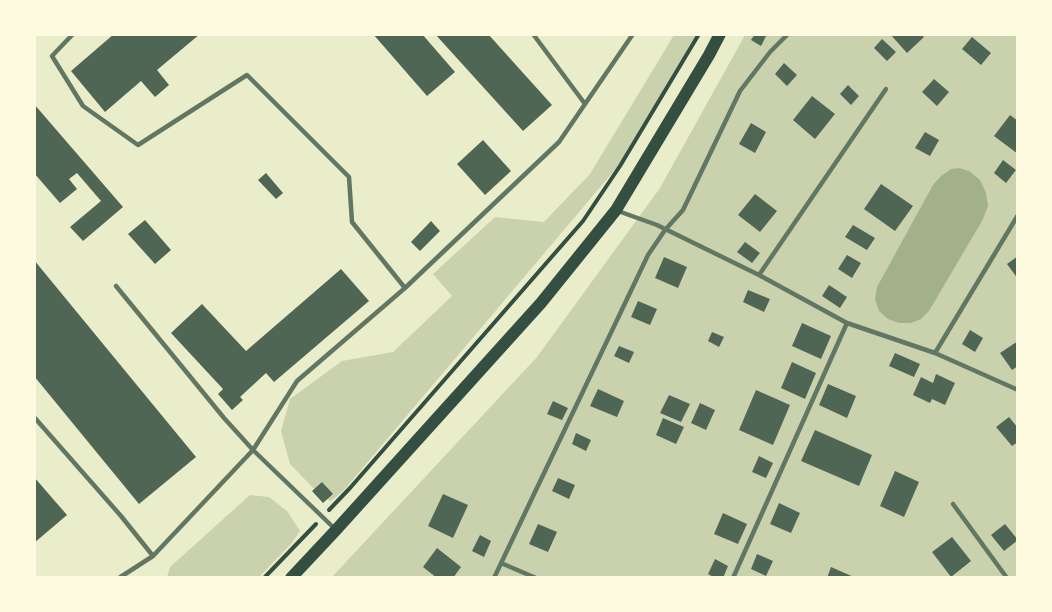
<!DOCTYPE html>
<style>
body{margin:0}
#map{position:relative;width:1052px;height:612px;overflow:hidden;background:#e9edc9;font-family:Raleway,sans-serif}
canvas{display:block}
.frame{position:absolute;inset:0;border:36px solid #fefae0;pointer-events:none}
</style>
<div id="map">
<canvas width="1052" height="612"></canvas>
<div class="frame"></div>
</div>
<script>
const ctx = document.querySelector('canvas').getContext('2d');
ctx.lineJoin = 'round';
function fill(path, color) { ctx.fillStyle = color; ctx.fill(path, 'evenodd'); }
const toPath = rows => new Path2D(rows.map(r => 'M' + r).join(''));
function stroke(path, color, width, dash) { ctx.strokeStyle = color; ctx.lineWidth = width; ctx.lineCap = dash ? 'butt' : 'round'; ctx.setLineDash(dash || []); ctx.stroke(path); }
fill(toPath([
 [674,35,697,35,618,166,344,490,331,501,322,497,290,464,281,431,290,399,342,361,393,352,452,296,433,274,495,217,544,222,590,174],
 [745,35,1017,35,1017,577,331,578,537,357,660,188],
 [250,495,269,497,287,511,300,531,291,544,259,577,167,577,170,567]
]), '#cad2ad');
fill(toPath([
 [959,168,969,171,980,180,986,193,988,206,982,221,929,311,921,319,911,323,899,323,888,319,879,311,875,299,877,287,933,185,941,176,951,169]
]), '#a3b18a');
fill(toPath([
 [114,34,200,34,157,70,169,85,155,97,141,81,105,112,71,71],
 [373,34,422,34,455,72,427,96],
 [435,34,488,34,552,105,523,131],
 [755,34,767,34,761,46,751,40],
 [890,34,921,34,924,37,907,53],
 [972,37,991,53,981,65,962,49],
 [882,39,896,52,887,61,874,48],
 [784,63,797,75,787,86,775,74],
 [934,79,949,92,937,106,922,92],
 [848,85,859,96,851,105,840,94],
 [812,96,835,114,815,139,793,120],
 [34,104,123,207,83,241,70,227,101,201,77,173,69,179,77,189,60,203,34,173],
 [1010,115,1018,121,1018,154,994,136],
 [751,123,766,132,755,153,739,144],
 [925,132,939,140,930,156,915,148],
 [483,140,511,171,485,195,457,164],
 [1003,160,1016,170,1006,183,994,173],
 [266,173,283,193,276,199,258,180],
 [881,184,913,206,895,231,864,209],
 [755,194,777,211,760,232,738,215],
 [145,220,171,250,155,264,128,234],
 [431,221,440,231,420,251,411,242],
 [853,225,875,238,867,250,845,237],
 [745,242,760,253,752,263,737,252],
 [847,255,861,263,852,278,838,269],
 [1018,256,1018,279,1007,264],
 [664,257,687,267,678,288,655,278],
 [34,260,196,457,139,504,34,376],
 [341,269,369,301,274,382,266,373,240,397,243,400,232,410,218,394,223,389,171,333,202,304,246,351],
 [829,285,847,297,840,308,822,296],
 [748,290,770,299,764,312,743,302],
 [638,301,657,309,650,325,631,317],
 [802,323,831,336,821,359,792,346],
 [970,330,983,338,975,352,962,344],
 [712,332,724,337,719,347,708,341],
 [1018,341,1018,366,1012,370,1000,353],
 [619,346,634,352,629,363,614,356],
 [895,353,920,364,914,377,889,366],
 [792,362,816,373,805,399,781,388],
 [936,374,955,383,945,405,932,399,930,403,913,395,921,377,933,383],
 [828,384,856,396,847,418,819,405],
 [598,389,624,401,617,417,590,406],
 [756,390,790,405,773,445,739,430],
 [669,395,690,404,681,422,660,413],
 [553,401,568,408,562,420,547,414],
 [700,403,715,410,706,430,691,423],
 [1009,417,1018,428,1018,442,1012,446,996,427],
 [663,418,684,427,676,444,656,435],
 [815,430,872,455,859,486,801,461],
 [576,433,591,440,586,451,572,444],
 [759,456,773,463,766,478,752,472],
 [895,471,919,482,904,517,880,506],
 [34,477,67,515,34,543],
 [558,478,575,485,569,499,552,491],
 [322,482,333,494,323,503,312,491],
 [443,494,468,505,453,538,428,526],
 [779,503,800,513,791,533,770,524],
 [723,513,747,524,738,544,714,534],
 [538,524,557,532,548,552,529,544],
 [1005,524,1018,540,1004,551,991,535],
 [480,535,491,541,484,557,472,551],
 [952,537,971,561,951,577,932,552],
 [437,548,461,567,453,578,437,578,423,567],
 [757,554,773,561,766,576,751,569],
 [715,559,728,566,723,578,715,578,708,574],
 [831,567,856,578,827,578]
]), '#4f6655');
stroke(toPath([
 [329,510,350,488,583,221,620,166,699,34],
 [264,578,316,524]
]), '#344e41', 4);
stroke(toPath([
 [73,34,52,56,83,106,138,145,247,75,349,177,352,222,405,288],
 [533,34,585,104],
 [618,211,657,225,759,275,847,323,935,353,1018,390],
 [759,275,886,89],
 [116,286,224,418,253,450,297,381,405,288,559,142,633,34],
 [935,353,1018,215],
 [34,417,121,516,153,556],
 [953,504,1007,578],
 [501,563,536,578],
 [119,578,153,556,253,450,334,528],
 [494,578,648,255,665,230,683,210,740,91,770,52,788,34],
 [733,578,847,323]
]), '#617663', 4.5);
stroke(toPath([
 [291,578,336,530,541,303,616,210,709,55,720,34]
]), '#344e41', 12);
</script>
